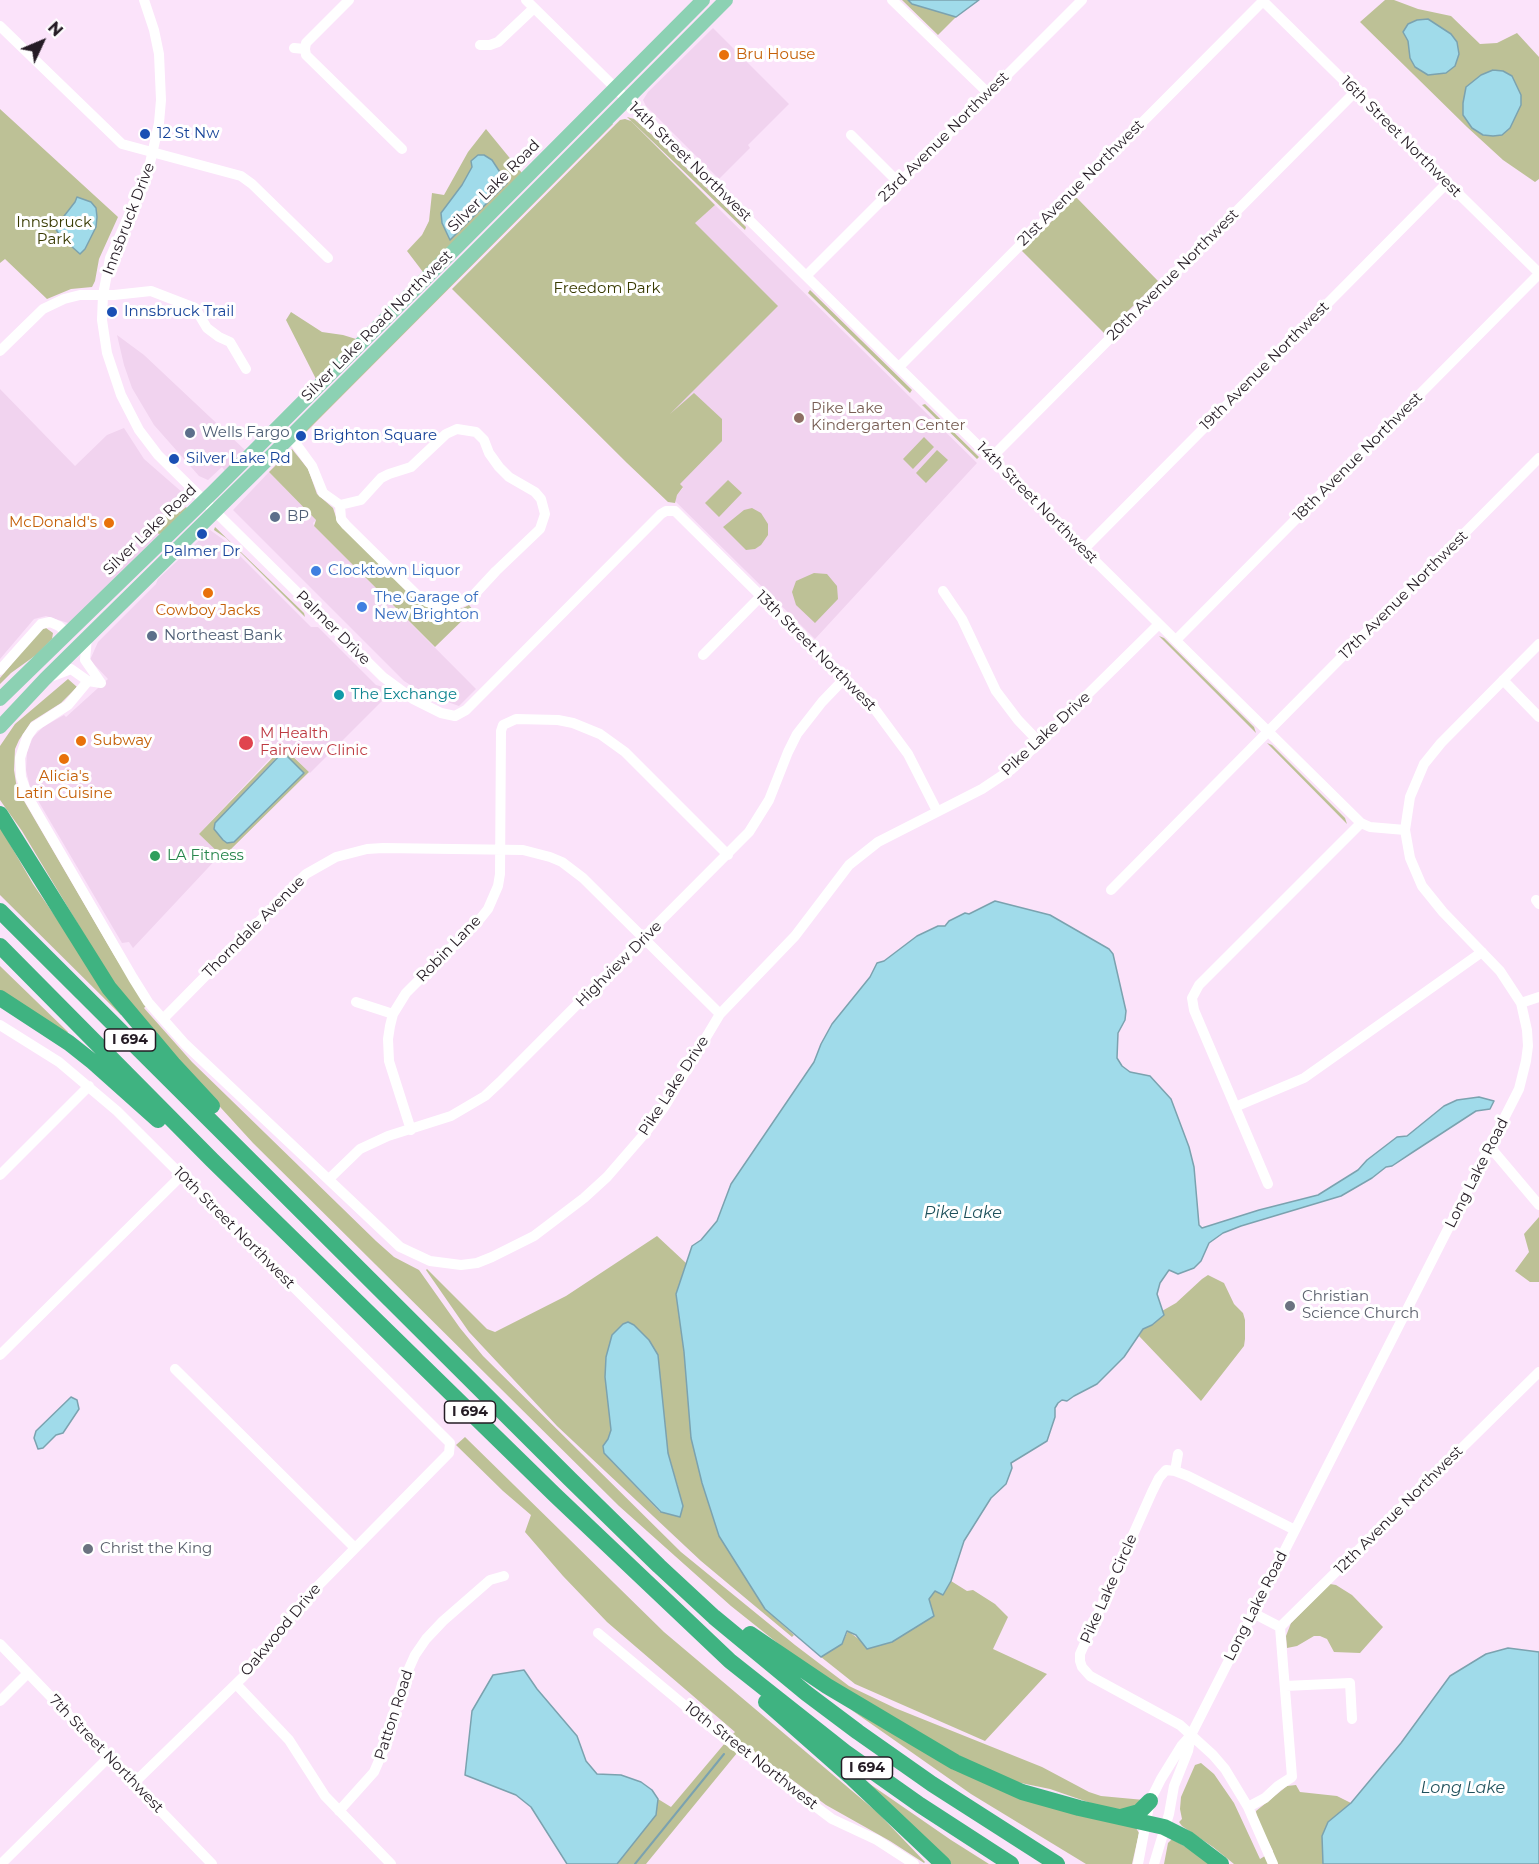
<!DOCTYPE html>
<style>
body{margin:0}
#map{position:relative;width:1539px;height:1864px;overflow:hidden;background:#fbe3fa;font-family:Montserrat,sans-serif}
canvas{display:block}
.north{position:absolute;left:12px;top:12px;width:60px;height:60px;-webkit-text-stroke:4px #fff;paint-order:stroke;rotate:46deg;font-size:16px;font-weight:700;line-height:24px;text-align:center;color:#251c25}
.north::after{content:'';display:block;margin:auto;width:21px;height:27px;background:#251c25;clip-path:polygon(50% 0,100% 100%,50% 72%,0 100%)}
</style>
<div id="map">
<canvas width="1539" height="1864"></canvas>
<div class="north">N</div>
</div>
<script>
const ctx = document.querySelector('canvas').getContext('2d');
ctx.lineJoin = 'round';
function fill(path, color) { ctx.fillStyle = color; ctx.fill(path, 'evenodd'); }
const toPath = rows => new Path2D(rows.map(r => 'M' + r).join(''));
function stroke(path, color, width, dash) { ctx.strokeStyle = color; ctx.lineWidth = width; ctx.lineCap = dash ? 'butt' : 'round'; ctx.setLineDash(dash || []); ctx.stroke(path); }
function label(font, color, halo, rows, align = 'center') {
  ctx.font = font + ' Montserrat,sans-serif'; ctx.lineWidth = 6; ctx.setLineDash([]); ctx.textBaseline = 'middle'; ctx.strokeStyle = halo; ctx.fillStyle = color; for (const [text, x, y, turn = 0] of rows) {
    ctx.save(); ctx.translate(x, y); ctx.rotate((+turn || 0) * Math.PI / 180); ctx.textAlign = isNaN(turn) ? turn : align; if (halo) ctx.strokeText(text, 0, 0); ctx.fillText(text, 0, 0); ctx.restore();
  }
}
fill(toPath([
 [713,28,789,104,748,145,750,148,719,179,646,106,643,100,648,92],
 [715,205,977,463,815,639,675,501,677,495,683,488,647,451,647,443,652,431,694,223],
 [117,335,144,355,245,450,225,471,222,467,208,480,199,476,154,425,132,388,124,365],
 [0,389,75,466,107,435,124,428,144,459,183,493,188,500,179,510,170,508,151,527,153,530,163,533,70,622,68,623,46,616,34,619,0,659],
 [269,472,316,520,313,523,314,526,476,689,459,706,425,694,404,681,233,510],
 [210,530,224,540,311,627,318,627,376,685,387,688,391,692,310,773,284,747,276,752,199,834,221,854,133,948,129,942,122,943,30,787,26,770,27,752,33,737,43,727,64,715,66,717,108,679,90,660,98,642,156,584,158,579]
]), '#f1d3ef');
fill(toPath([
 [902,0,908,0,912,4,956,17,938,35],
 [1385,0,1394,0,1418,9,1451,16,1480,44,1497,43,1517,33,1539,57,1539,179,1535,182,1503,160,1467,127,1360,22],
 [0,109,118,217,99,259,95,281,92,287,71,289,47,299,5,259,0,263],
 [627,117,634,119,659,141,746,227,745,230],
 [625,119,631,121,715,205,695,223,778,306,670,414,694,393,722,419,722,441,680,484,683,487,677,495,675,503,668,502,627,463,452,289,620,120],
 [612,123,613,124,302,436,301,434],
 [486,129,522,173,423,272,407,251,422,235,429,221,432,193,444,195,468,152],
 [484,155,492,160,507,183,448,233,442,223,472,167],
 [1076,197,1158,281,1105,334,1022,251],
 [810,290,912,390,910,393,808,293],
 [291,312,322,332,343,335,356,339,316,379,286,320],
 [925,404,979,457,977,459,922,405],
 [924,437,934,447,913,469,903,459],
 [292,449,308,469,317,494,333,508,338,523,414,598,449,610,463,608,469,605,473,610,435,647,314,526,316,520,269,472],
 [937,450,948,460,926,483,916,473],
 [728,480,742,493,719,517,705,503],
 [186,507,187,508,163,533,159,534,153,530,171,510,180,512],
 [752,508,761,513,768,524,768,535,761,545,755,549,746,550,723,527,744,510],
 [215,527,304,613,305,617,226,538,214,530],
 [814,573,827,574,837,586,838,599,815,623,796,605,792,592,796,581],
 [46,628,53,633,52,639,36,655,11,673,0,684,0,678,40,630],
 [1159,636,1164,638,1254,727,1256,733],
 [68,679,77,687,61,703,31,722,19,740,15,749,14,770,17,789,114,955,146,1006,144,1008,192,1062,376,1241,394,1257,419,1270,460,1328,483,1356,681,1552,795,1645,849,1686,895,1708,1042,1767,1089,1792,1101,1796,1144,1800,1132,1810,1105,1808,1050,1789,1016,1782,951,1752,851,1694,790,1653,731,1606,619,1506,253,1143,126,1004,22,831,0,800,0,746,15,724],
 [1267,743,1272,745,1345,818,1347,824],
 [283,747,309,772,223,857,199,834],
 [282,752,304,773,215,823],
 [0,827,33,884,96,976,124,1013,121,1015,0,895],
 [0,966,68,1032,65,1036,0,992],
 [1539,1217,1539,1282,1530,1282,1515,1271,1529,1252,1524,1234],
 [657,1236,686,1263,676,1294,702,1483,719,1536,765,1609,794,1635,792,1637,701,1561,557,1426,469,1332,426,1270,427,1269,487,1329,495,1332,566,1296],
 [609,1403,664,1414,668,1453,678,1487,660,1512,604,1453,603,1446,608,1439,611,1430],
 [1208,1275,1224,1283,1234,1304,1243,1313,1245,1320,1245,1339,1244,1346,1201,1401,1139,1336,1143,1329,1163,1315,1162,1311,1176,1303,1202,1279],
 [465,1437,664,1632,877,1812,925,1862,924,1863,890,1841,826,1805,732,1735,735,1732,607,1622,563,1576,525,1532,531,1515,503,1491,456,1445],
 [951,1581,967,1591,973,1590,995,1604,1008,1617,993,1649,1047,1674,985,1741,855,1684,821,1657,842,1644,848,1631,860,1640,867,1649,892,1642,934,1616,929,1599,935,1591,943,1595],
 [1330,1584,1336,1585,1352,1595,1383,1627,1360,1653,1334,1652,1327,1639,1320,1636,1314,1636,1297,1646,1287,1648,1286,1636,1291,1623],
 [850,1709,927,1752,1136,1828,1139,1833,1132,1864,1086,1864,971,1794],
 [725,1743,737,1753,646,1864,617,1864,656,1815,658,1799,671,1807],
 [1201,1763,1214,1774,1234,1803,1260,1859,1273,1851,1257,1820,1256,1811,1287,1786,1296,1785,1300,1792,1337,1796,1351,1803,1328,1822,1322,1836,1323,1864,1234,1864,1213,1847,1182,1826,1179,1822,1182,1819,1180,1809,1181,1797,1195,1765],
 [867,1782,951,1840,989,1864,950,1864],
 [1172,1839,1215,1864,1164,1864,1168,1843]
]), '#bdc196');
const water = toPath([
 [908,0,979,0,956,17,912,4,908,0],
 [1428,19,1451,34,1457,42,1459,54,1455,66,1446,73,1428,75,1415,67,1410,58,1408,41,1403,32,1408,24,1417,20,1428,19],
 [1493,70,1503,71,1512,76,1521,95,1521,105,1510,128,1502,135,1493,136,1483,135,1472,128,1463,115,1463,103,1466,87,1481,75,1493,70],
 [478,155,484,155,492,160,507,183,450,240,442,223,441,213,462,185,472,167,471,161,478,155],
 [77,197,91,202,96,208,97,217,96,227,85,249,80,254,60,236,54,226,55,220,61,220,75,202,77,197],
 [283,752,304,773,234,842,227,843,223,840,214,829,215,823,283,752],
 [995,901,1050,915,1109,949,1113,954,1126,1011,1125,1020,1118,1033,1117,1058,1122,1066,1130,1072,1150,1076,1171,1099,1189,1147,1194,1167,1199,1225,1202,1228,1259,1210,1318,1195,1358,1170,1367,1160,1397,1137,1407,1136,1444,1106,1457,1100,1479,1097,1494,1101,1490,1109,1476,1111,1413,1152,1392,1166,1386,1167,1372,1178,1341,1196,1241,1226,1223,1233,1209,1243,1201,1261,1194,1268,1178,1274,1169,1270,1160,1283,1157,1294,1164,1315,1152,1325,1143,1329,1124,1357,1097,1384,1074,1396,1067,1401,1062,1400,1058,1403,1055,1408,1055,1417,1047,1441,1011,1463,1012,1468,1006,1484,991,1498,964,1541,951,1581,943,1595,935,1591,929,1599,934,1616,892,1642,867,1649,856,1635,847,1631,842,1644,821,1657,765,1609,719,1536,702,1483,691,1438,684,1352,676,1294,692,1246,701,1240,717,1221,731,1184,814,1062,821,1044,832,1024,870,977,877,963,884,961,917,936,938,926,945,926,949,921,965,913,969,914,995,901],
 [628,1322,634,1325,649,1340,658,1355,668,1453,683,1506,680,1517,661,1512,604,1453,603,1446,608,1439,611,1430,605,1377,606,1357,612,1335,623,1324,628,1322],
 [71,1397,77,1400,79,1409,63,1433,56,1435,43,1448,38,1449,34,1438,36,1431,71,1397],
 [1508,1648,1539,1652,1539,1864,1323,1864,1322,1836,1328,1822,1351,1803,1401,1743,1450,1676,1486,1654,1508,1648],
 [524,1670,537,1689,577,1736,586,1761,597,1774,621,1775,641,1782,652,1790,658,1799,656,1815,617,1864,567,1864,531,1807,516,1795,465,1775,472,1711,493,1675,524,1670]
]);
fill(water, '#a0dbea');
stroke(water, '#7ba2af', 1.5);
stroke(toPath([
 [635,1864,724,1754]
]), '#7ba2af', 2);
stroke(toPath([
 [144,0,154,30,159,54,161,100,159,123,148,172,110,258,103,295,102,320,107,353,121,395,139,430,158,455,383,677,413,699,441,713,455,716,466,710,661,514,666,511,675,511,874,708,908,754,937,811],
 [526,0,1361,823,1370,827,1405,830],
 [892,0,988,93],
 [1263,1,1539,273],
 [0,26,122,144,241,176,252,184,328,258],
 [480,45,490,45,498,42,534,8],
 [294,48,305,49,306,43,349,0],
 [305,49,306,55,402,149],
 [851,135,898,182],
 [806,276,1082,0],
 [0,351,43,309,64,299,80,295,114,295,151,291,195,308,207,328,219,337,230,342,246,369],
 [899,367,1264,0],
 [278,426,296,444,312,466,323,493,340,505],
 [457,429,476,432,484,440,489,453,499,467,509,477,535,492,541,499,545,514,540,529,496,571,471,598,454,605,437,605,427,602,417,595,346,525,341,519,340,505,361,500,381,478,389,474,411,467,446,434,457,429],
 [991,458,1355,92],
 [1084,549,1447,183],
 [943,591,962,619,996,691,1018,720,1040,743],
 [87,637,85,660,101,683],
 [1176,640,1539,274],
 [703,655,761,596],
 [0,670,41,624,50,622,59,626,67,633],
 [50,677,71,669,88,681,101,683],
 [1503,680,1539,717],
 [88,681,68,705,34,727,27,737,20,758,21,777,28,797,133,978,148,1002,185,1044,400,1247,430,1261,461,1265,477,1263,492,1257,534,1236,584,1198,607,1177,646,1132,665,1106,720,1014,795,936,849,865,878,842,982,789,1012,769,1159,624],
 [1111,890,1539,458],
 [1536,900,1539,904],
 [356,1002,393,1014],
 [1521,1003,1539,997],
 [163,1019,306,874,336,857,367,849,383,848,523,850,550,857,562,862,583,878,720,1014],
 [0,1025,59,1062,117,1111,450,1443,449,1453,308,1596,244,1676,134,1783],
 [1235,1107,1304,1078,1482,952],
 [411,1130,389,1061,388,1039,390,1026,393,1014,406,993,480,919,488,909,498,886,500,874,501,731,503,725,516,719,558,720,573,723,600,734,625,752,728,855],
 [1490,1147,1539,1205],
 [0,1175,89,1086],
 [329,1179,360,1149,388,1136,451,1116,485,1096,500,1082,749,832,769,800,788,752,797,734,822,702,845,678],
 [1268,1184,1194,1010,1192,998,1199,985,1361,823],
 [0,1355,181,1176],
 [175,1369,355,1548],
 [1175,1471,1178,1454],
 [1253,1613,1280,1627,1539,1372],
 [598,1633,714,1730,832,1819,877,1840,914,1864],
 [0,1644,212,1864],
 [236,1684,289,1740,325,1796,391,1864],
 [1285,1686,1350,1683,1352,1719],
 [0,1701,28,1673],
 [1248,1807,1265,1798,1278,1786,1292,1777,1280,1627],
 [339,1811,374,1772,384,1749,402,1684,415,1655,426,1639,443,1621,490,1580,504,1576],
 [1,1864,109,1757],
 [1138,1864,1150,1801,1161,1779,1182,1745,1191,1735,1519,1089,1526,1061,1528,1046,1527,1030,1521,1003,1500,971,1443,912,1422,886,1410,858,1405,830,1410,797,1424,764,1441,743,1539,644],
 [1154,1864,1169,1814,1174,1786,1188,1751,1191,1735],
 [1273,1864,1248,1807,1225,1769,1213,1755,1180,1725,1090,1676,1082,1667,1080,1661,1080,1654,1152,1492,1159,1478,1166,1470,1175,1471,1188,1476,1295,1530]
]), '#fff', 10);
stroke(toPath([
 [0,699,214,491,703,0],
 [0,727,45,679,256,471,726,0]
]), '#8cd1b3', 14);
stroke(toPath([
 [0,814,109,988,173,1064,212,1106],
 [0,911,570,1479,659,1566,714,1617,806,1693,858,1732,932,1784,1057,1864],
 [0,946,212,1160,555,1495,730,1661,845,1752,920,1805,1011,1864],
 [0,998,69,1043,93,1062,158,1120],
 [750,1634,827,1686,955,1762,1022,1792,1079,1808,1164,1827,1188,1839,1221,1864],
 [766,1702,851,1777,943,1864],
 [1121,1817,1139,1812,1150,1801]
]), '#3fb381', 16);
for (const [x, y, r, color] of [
 [724,55,6,"#e8710a"],
 [145,134,6,"#1a4fb4"],
 [112,312,6,"#1a4fb4"],
 [799,418,6,"#8d6e63"],
 [190,433,6,"#5c6f8a"],
 [301,436,6,"#1a4fb4"],
 [174,459,6,"#1a4fb4"],
 [275,517,6,"#5c6f8a"],
 [109,523,6,"#e8710a"],
 [202,534,6,"#1a4fb4"],
 [316,571,6,"#3f7fe0"],
 [208,593,6,"#e8710a"],
 [362,607,6,"#3f7fe0"],
 [152,636,6,"#5c6f8a"],
 [339,695,6,"#0f9aa8"],
 [81,741,6,"#e8710a"],
 [246,743,8,"#e0444e"],
 [64,759,6,"#e8710a"],
 [155,856,6,"#2e9e5b"],
 [1290,1306,6,"#6b7280"],
 [88,1549,6,"#6b7280"]
]) { const dot = new Path2D(); dot.arc(x, y, r, 0, 2 * Math.PI); ctx.fillStyle = color; ctx.fill(dot); stroke(dot, '#fff', 2); }
for (const [x, y, w] of [
 [130,1040,51],
 [470,1412,51],
 [867,1768,51]
]) { const box = new Path2D(); box.roundRect(x - w / 2, y - 11, w, 22, 4.5); ctx.fillStyle = '#fff'; ctx.fill(box); stroke(box, '#251c25', 1.5); }
label('bold 14px', '#251c25', null, [
 ["I 694",130,1040],
 ["I 694",470,1412],
 ["I 694",867,1768]
]);
label('15px', '#c56008', '#fff', [
 ["Bru House",736,55],
 ["McDonald's",97,523,"right"],
 ["Cowboy Jacks",208,611,"center"],
 ["Subway",93,741],
 ["Alicia's",64,777,"center"],
 ["Latin Cuisine",64,794,"center"]
], 'left');
label('15px', '#164399', '#fff', [
 ["12 St Nw",157,134],
 ["Innsbruck Trail",124,312],
 ["Brighton Square",313,436],
 ["Silver Lake Rd",186,459],
 ["Palmer Dr",202,552,"center"]
], 'left');
label('15px', '#251c25', '#fff', [
 ["23rd Avenue Northwest",944,137,-45],
 ["16th Street Northwest",1401,137,45],
 ["14th Street Northwest",690,162,44],
 ["21st Avenue Northwest",1081,183,-45],
 ["Silver Lake Road",494,186,-45],
 ["Innsbruck Drive",129,219,-69],
 ["20th Avenue Northwest",1173,275,-45],
 ["Silver Lake Road Northwest",377,326,-45],
 ["19th Avenue Northwest",1265,366,-45],
 ["18th Avenue Northwest",1358,457,-45],
 ["14th Street Northwest",1037,503,45],
 ["Silver Lake Road",150,530,-44],
 ["17th Avenue Northwest",1404,595,-45],
 ["Palmer Drive",333,628,45],
 ["13th Street Northwest",816,651,45],
 ["Pike Lake Drive",1046,734,-43],
 ["Thorndale Avenue",254,927,-45],
 ["Robin Lane",449,949,-46],
 ["Highview Drive",619,964,-45],
 ["Pike Lake Drive",674,1086,-57],
 ["Long Lake Road",1477,1173,-63],
 ["10th Street Northwest",234,1228,45],
 ["12th Avenue Northwest",1399,1510,-45],
 ["Pike Lake Circle",1109,1589,-66],
 ["Long Lake Road",1256,1606,-63],
 ["Oakwood Drive",281,1630,-50],
 ["Patton Road",394,1715,-72],
 ["7th Street Northwest",106,1754,46],
 ["10th Street Northwest",751,1756,38]
]);
label('15px', '#383a00', '#fff', [
 ["Innsbruck",54,223],
 ["Park",54,240],
 ["Freedom Park",607,289]
]);
label('15px', '#785e54', '#fff', [
 ["Pike Lake",811,409],
 ["Kindergarten Center",811,426]
], 'left');
label('15px', '#4e5e75', '#fff', [
 ["Wells Fargo",202,433],
 ["BP",287,517],
 ["Northeast Bank",164,636]
], 'left');
label('15px', '#366cbe', '#fff', [
 ["Clocktown Liquor",328,571],
 ["The Garage of",374,598],
 ["New Brighton",374,615]
], 'left');
label('15px', '#0d838f', '#fff', [
 ["The Exchange",351,695]
], 'left');
label('15px', '#be3a42', '#fff', [
 ["M Health",260,734],
 ["Fairview Clinic",260,751]
], 'left');
label('15px', '#27864d', '#fff', [
 ["LA Fitness",167,856]
], 'left');
label('15px', '#5b616d', '#fff', [
 ["Christian",1302,1297],
 ["Science Church",1302,1314],
 ["Christ the King",100,1549]
], 'left');
label('italic 16px', '#1e505b', '#fff', [
 ["Pike Lake",963,1213],
 ["Long Lake",1463,1788]
]);
</script>
